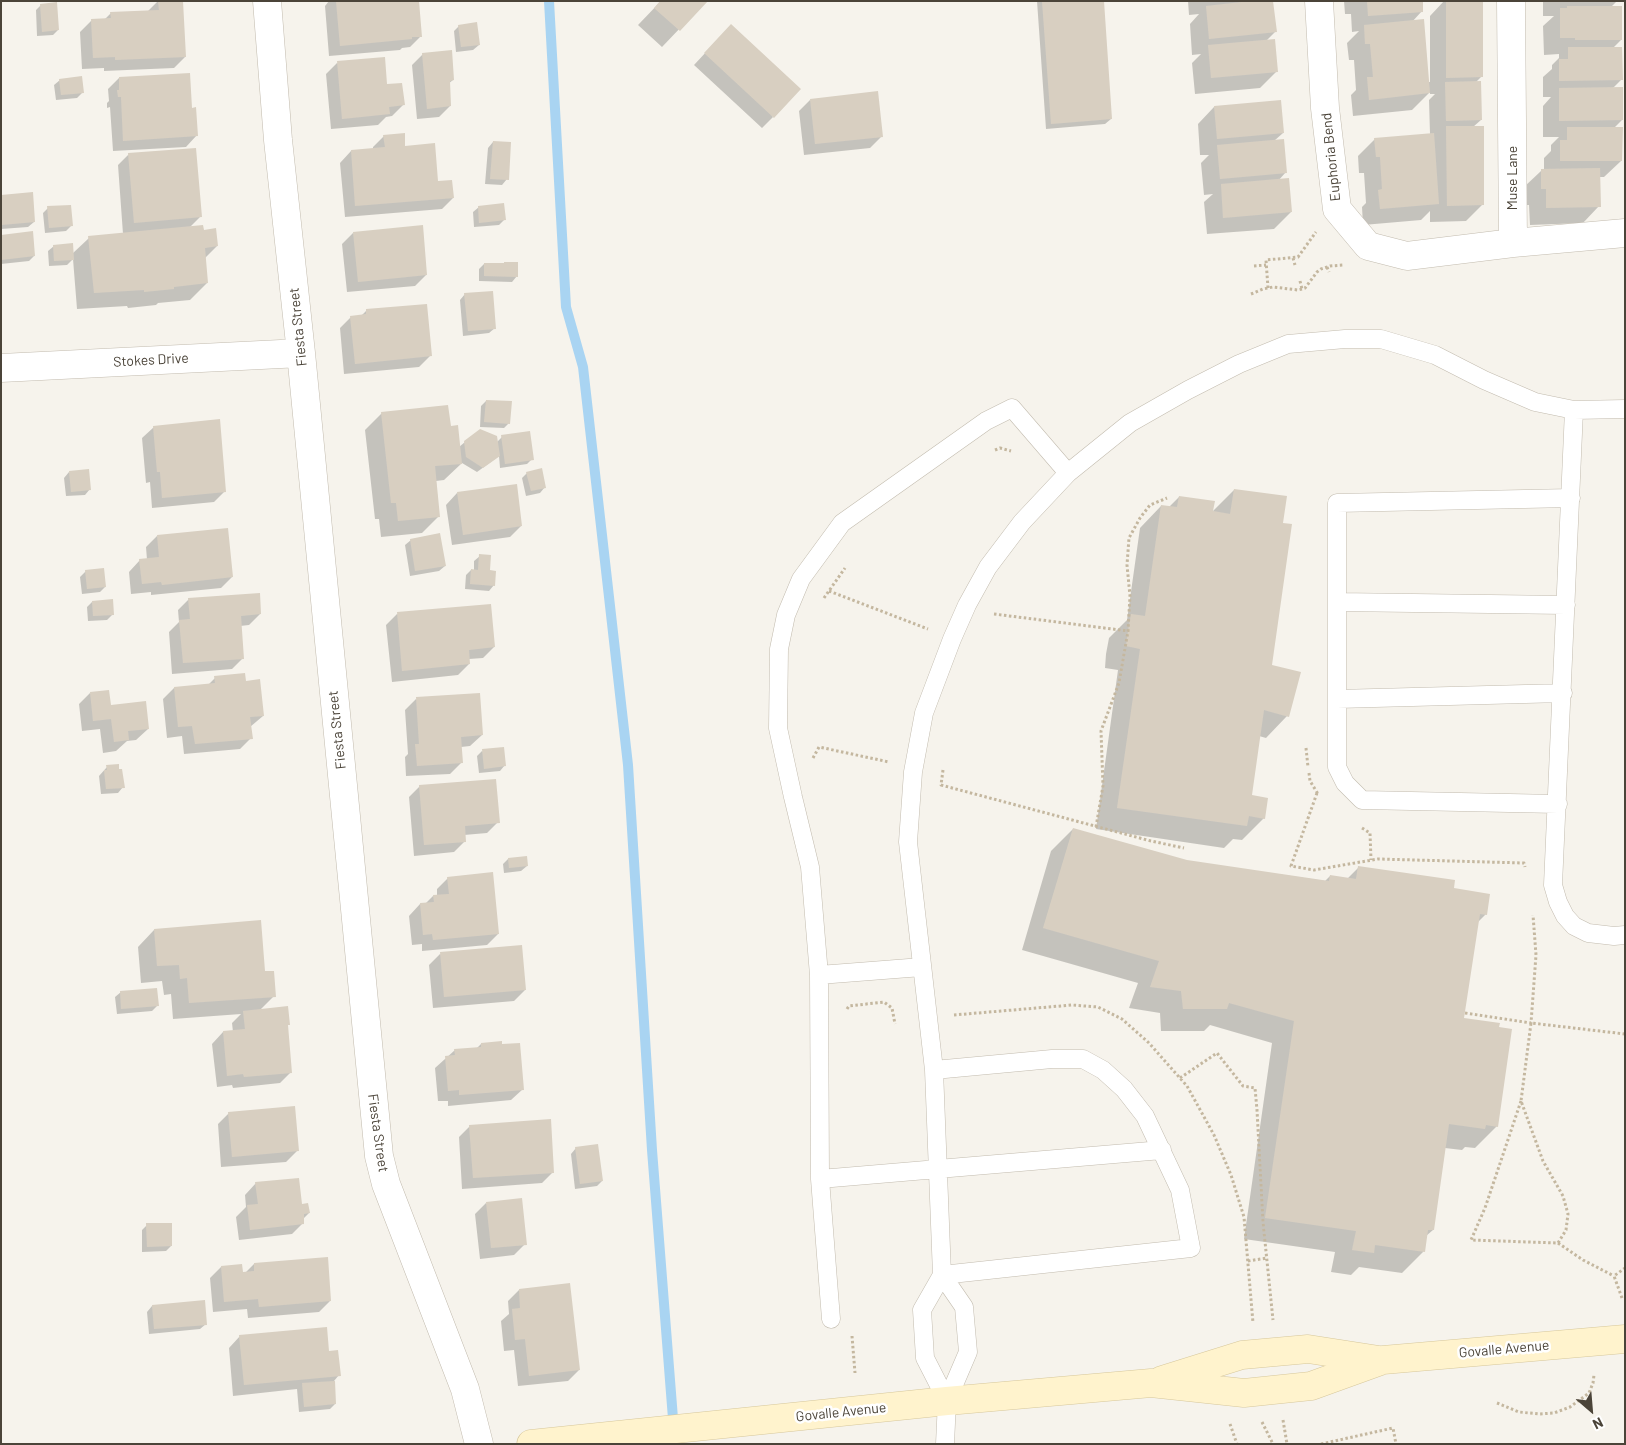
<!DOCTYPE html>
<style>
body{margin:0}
#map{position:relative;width:1626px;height:1445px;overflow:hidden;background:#f6f3ec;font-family:Barlow,sans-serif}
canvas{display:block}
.frame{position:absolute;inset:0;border:2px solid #4b4439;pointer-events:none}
.north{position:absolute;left:1566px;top:1385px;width:50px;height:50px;-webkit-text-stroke:4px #fff;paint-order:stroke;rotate:153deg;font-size:14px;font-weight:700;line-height:20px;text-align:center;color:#4b4439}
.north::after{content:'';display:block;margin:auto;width:18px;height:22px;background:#4b4439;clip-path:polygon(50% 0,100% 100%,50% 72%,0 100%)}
</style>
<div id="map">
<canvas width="1626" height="1445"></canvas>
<div class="frame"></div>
<div class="north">N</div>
</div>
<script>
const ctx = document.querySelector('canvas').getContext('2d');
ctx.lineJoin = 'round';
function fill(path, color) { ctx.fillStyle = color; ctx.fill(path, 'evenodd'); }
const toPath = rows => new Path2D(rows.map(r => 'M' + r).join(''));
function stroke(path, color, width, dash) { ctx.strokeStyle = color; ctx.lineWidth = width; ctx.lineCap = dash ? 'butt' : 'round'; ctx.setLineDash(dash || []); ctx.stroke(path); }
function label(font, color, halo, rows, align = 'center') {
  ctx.font = font + ' Barlow,sans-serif'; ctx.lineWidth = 5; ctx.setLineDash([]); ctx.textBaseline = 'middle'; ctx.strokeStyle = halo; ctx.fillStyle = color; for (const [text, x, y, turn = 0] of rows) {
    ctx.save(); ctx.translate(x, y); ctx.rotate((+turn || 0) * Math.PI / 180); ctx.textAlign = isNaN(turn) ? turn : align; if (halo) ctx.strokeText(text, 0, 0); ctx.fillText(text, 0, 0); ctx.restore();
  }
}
fill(toPath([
 [158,1,182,1,185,57,174,68,104,71,104,68,82,69,80,32,91,21,104,20,111,13,148,11],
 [329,1,418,1,421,36,410,47,402,48,400,50,329,56,325,6],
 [661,1,706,1,662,47,638,25],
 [1037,1,1102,1,1111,119,1105,124,1046,129],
 [1188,1,1272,1,1275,32,1266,41,1277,71,1260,88,1195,94,1192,63,1201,54,1192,55,1190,24,1199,14,1189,15],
 [1344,1,1421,1,1422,11,1412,22,1428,82,1430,82,1430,16,1444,1,1481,1,1482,76,1476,82,1481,120,1473,127,1483,204,1466,221,1430,222,1430,211,1421,220,1363,225,1362,207,1366,203,1364,173,1359,173,1358,156,1375,139,1430,134,1429,100,1435,94,1430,94,1430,92,1412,110,1353,116,1351,95,1356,90,1354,60,1349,60,1347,43,1359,31,1352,32,1351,14,1345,14],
 [1543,1,1617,1,1611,7,1621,40,1613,48,1621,80,1613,88,1622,120,1613,129,1621,161,1604,177,1599,177,1599,206,1583,223,1530,225,1529,205,1524,205,1524,187,1541,171,1544,170,1544,158,1551,151,1551,145,1559,137,1543,137,1543,106,1551,97,1543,97,1543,77,1552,69,1552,65,1559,58,1559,54,1544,55,1543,26,1554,16,1543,16],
 [41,5,58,30,53,35,37,36,36,10],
 [459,26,479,45,473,50,456,52,454,31],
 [720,37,773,117,762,128,694,65],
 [423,54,453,80,448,84,450,106,439,117,417,119,412,65],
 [337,63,386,85,403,105,392,116,386,117,378,125,331,129,326,74],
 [119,78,190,109,197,135,186,147,113,151,110,107,107,108,107,103,109,101,108,89],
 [60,80,82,93,77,98,56,100,54,85],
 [810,100,881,137,870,148,804,155,799,111],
 [1214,107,1283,133,1274,141,1286,172,1278,181,1291,212,1274,229,1207,234,1204,202,1213,194,1204,195,1201,163,1209,155,1200,155,1198,124],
 [384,136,404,147,453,198,442,209,345,217,340,163,351,151,373,150,373,147],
 [493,142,507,179,502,185,485,184,488,148],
 [129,154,200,217,189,228,203,231,217,246,205,258,207,283,190,300,158,303,156,305,128,308,127,306,77,309,73,259,67,265,49,266,48,251,54,246,72,254,89,238,123,234,118,165],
 [1,196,34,222,28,227,1,229],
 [479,207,505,219,499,225,474,227,473,212],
 [48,208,71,226,66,231,45,233,43,213],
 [353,233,426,275,415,286,347,292,342,244],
 [1,237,34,256,29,261,1,264],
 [484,264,517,276,512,282,479,281,479,269],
 [465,294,495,328,489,333,463,336,460,300],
 [366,311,430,356,419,367,344,374,340,328,351,317,361,316],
 [486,401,509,423,504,428,480,427,481,406],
 [382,413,450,427,459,447,465,442,497,442,502,437,532,459,527,464,500,468,499,456,477,472,462,463,444,480,436,481,439,516,422,533,381,537,379,519,375,519,365,430],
 [154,427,225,491,214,502,152,508,150,482,146,483,142,438],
 [69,472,90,489,85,495,66,496,64,478],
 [527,473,545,487,540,493,526,496,522,478],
 [1234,490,1282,524,1271,666,1287,716,1266,738,1259,736,1251,796,1264,818,1242,840,1233,839,1224,848,1096,829,1118,670,1105,668,1106,654,1109,638,1127,620,1140,528,1161,506,1169,507,1179,497,1212,512],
 [457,493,521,526,510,537,452,545,446,505],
 [157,536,232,577,221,588,151,595,151,592,131,594,129,572,140,560,147,560,146,547],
 [411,540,445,566,439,571,410,576,405,545],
 [480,556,488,571,494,585,489,591,465,589,466,575,471,570,474,570,474,561],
 [86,571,105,587,100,592,82,594,80,577],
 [189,599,260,614,249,625,240,626,243,658,232,669,172,674,169,632,179,622,178,610],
 [92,602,113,614,107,620,88,621,87,607],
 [397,614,494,647,483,658,469,659,469,664,458,675,392,682,386,625],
 [215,678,244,682,263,716,250,727,251,738,240,749,184,754,182,736,167,738,163,699,174,688,208,685],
 [90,693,110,706,148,729,136,740,127,741,116,751,103,753,100,729,82,731,79,704],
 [416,699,482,735,470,746,461,747,462,762,450,774,406,776,405,757,408,754,405,710],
 [482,751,505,765,500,771,479,773,477,756],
 [107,767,123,787,118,793,101,794,99,776],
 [420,786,498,822,487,833,464,835,465,841,454,852,414,856,409,797],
 [1073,829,1187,861,1325,881,1330,876,1347,879,1359,867,1453,889,1486,914,1477,923,1463,1019,1497,1126,1475,1148,1465,1147,1462,1150,1445,1148,1433,1230,1426,1236,1424,1251,1402,1273,1359,1267,1351,1275,1331,1272,1335,1252,1244,1239,1272,1043,1210,1025,1204,1031,1161,1031,1160,1013,1129,1008,1138,983,1022,950,1051,851],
 [508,859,527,866,521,871,504,873,503,864],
 [448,878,498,934,487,945,422,951,422,944,412,945,409,916,420,904,425,904,433,896,437,896,437,889],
 [154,930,263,973,274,996,260,1010,289,1024,286,1027,291,1072,280,1083,233,1088,232,1085,217,1087,212,1044,223,1032,233,1032,232,1023,241,1014,173,1019,171,994,164,995,162,981,141,983,138,947],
 [440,954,525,990,514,1001,433,1008,429,965],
 [121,992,157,1006,152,1011,117,1014,115,997],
 [481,1044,523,1089,511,1100,448,1106,448,1101,438,1101,435,1068,455,1050,477,1048],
 [229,1113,297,1151,286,1162,221,1167,218,1124],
 [470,1126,553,1172,542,1183,462,1189,459,1137],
 [576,1148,602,1181,597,1186,575,1189,571,1154],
 [256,1183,301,1205,309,1213,303,1219,303,1223,292,1234,239,1240,236,1217,246,1207,245,1195],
 [486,1203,525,1244,514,1255,480,1259,475,1214],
 [147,1225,171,1246,166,1251,142,1252,142,1230],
 [254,1264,330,1301,319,1312,248,1318,247,1309,213,1312,210,1278,221,1267,242,1274,245,1273],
 [519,1290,579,1370,568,1381,518,1386,514,1350,504,1351,501,1321,509,1314,508,1301],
 [152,1306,206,1324,200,1329,149,1334,147,1312],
 [240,1336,328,1352,339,1375,334,1381,335,1404,330,1409,299,1412,297,1389,233,1396,229,1348]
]), '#0003');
stroke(toPath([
 [549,1,566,307,583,367,628,765,652,1150,675,1444]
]), '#a9d4f2', 10);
fill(toPath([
 [158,1,183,1,186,57,115,60,115,57,93,58,91,19,111,18,110,12,159,10],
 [336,1,419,1,422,37,412,37,412,39,340,46],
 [660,1,708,1,680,31,654,8],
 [1042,1,1104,1,1112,119,1051,124],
 [1251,1,1273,1,1277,32,1209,39,1206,6],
 [1367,1,1423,1,1423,12,1368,16],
 [1446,1,1483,1,1483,77,1446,78],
 [57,2,59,30,42,32,40,4],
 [1567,6,1622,6,1622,40,1575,40,1575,38,1560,38,1560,8,1567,8],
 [1424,19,1430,93,1369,100,1367,77,1373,77,1370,44,1365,44,1364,25],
 [477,22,480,45,461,47,458,25],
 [731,24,801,89,774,118,704,53],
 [1275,39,1278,72,1211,78,1208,45],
 [1568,47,1622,47,1623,80,1559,81,1559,59,1568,59],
 [452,50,454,80,450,81,451,106,427,109,422,53],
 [385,57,387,84,402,83,405,105,389,107,390,114,342,119,337,61],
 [190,73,192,108,196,107,198,136,123,141,121,97,118,97,117,90,119,90,119,77],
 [82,76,84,93,61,95,59,79],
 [1481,81,1482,120,1446,121,1445,82],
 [1623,87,1623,120,1559,121,1559,88],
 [878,91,883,137,815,144,810,99],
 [1281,100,1284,133,1217,139,1214,106],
 [1446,126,1484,126,1484,205,1447,206],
 [1567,127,1623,127,1622,161,1560,161,1560,140,1567,140],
 [405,133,405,146,435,143,438,181,452,180,454,198,355,206,351,150,385,147,383,135],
 [1434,133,1439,204,1380,209,1378,190,1382,189,1380,157,1376,157,1374,138],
 [1284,139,1287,173,1220,179,1217,145],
 [493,141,511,142,509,180,490,179],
 [196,148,202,217,134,223,128,153],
 [1600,168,1601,207,1546,208,1546,189,1541,189,1541,169],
 [1289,178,1292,212,1223,218,1221,184],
 [33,192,35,222,1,225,1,195],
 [504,203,506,220,479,223,478,206],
 [71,205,73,226,49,228,47,206],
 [203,225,204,230,216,228,218,246,205,248,208,283,174,287,174,289,144,292,144,290,94,293,88,236],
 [423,225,427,275,358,282,353,232],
 [33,231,35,256,1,260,1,235],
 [73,243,74,260,54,261,53,245],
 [504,262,518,262,518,277,484,276,484,263,504,263],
 [493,291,496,329,468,331,464,293],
 [427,304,432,356,355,364,350,316,366,314,366,309],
 [486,400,512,401,510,424,484,422],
 [448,405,451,426,458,425,462,464,435,466,440,517,398,521,396,503,391,503,381,412],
 [220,419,226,492,162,498,160,472,157,472,153,426],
 [480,429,497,436,500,456,483,468,466,457,464,441],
 [530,431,534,460,505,464,501,435],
 [542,468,546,488,531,491,526,472],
 [89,469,91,490,71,492,69,471],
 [517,484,522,526,463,535,457,492],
 [1234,489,1287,496,1283,523,1292,524,1272,665,1301,672,1289,717,1264,710,1252,795,1268,798,1265,819,1249,816,1247,826,1117,808,1140,649,1126,646,1128,631,1131,614,1145,616,1161,505,1177,507,1179,496,1215,501,1213,511,1230,514],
 [228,528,233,577,162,585,161,582,142,584,139,559,159,557,157,535],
 [440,533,446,566,415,571,410,539],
 [479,554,491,555,490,570,496,571,495,586,470,584,471,569,478,570],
 [104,568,106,587,87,589,85,570],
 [260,593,261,614,241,616,244,659,183,663,179,620,190,619,188,598],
 [113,599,114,615,93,616,92,601],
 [491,604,495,647,469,650,470,664,402,671,397,612],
 [245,673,246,681,260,679,264,716,250,717,253,739,195,744,192,726,178,727,174,687,215,683,214,676],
 [109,690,111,705,146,701,149,729,128,731,129,740,114,742,111,719,93,721,90,692],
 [480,693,483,735,461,737,463,763,417,766,415,744,419,744,416,697],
 [504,747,506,766,484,769,482,749],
 [119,764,119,769,122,769,125,788,106,789,104,770,107,770,106,765],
 [496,779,500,823,465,826,466,842,424,845,419,785],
 [1073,828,1187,860,1329,881,1330,875,1356,879,1358,866,1455,880,1454,888,1490,894,1487,915,1480,914,1464,1018,1500,1023,1499,1027,1512,1029,1498,1127,1486,1125,1485,1129,1449,1124,1434,1230,1428,1230,1425,1252,1375,1245,1374,1253,1352,1250,1356,1231,1265,1218,1294,1021,1229,1003,1227,1009,1183,1009,1181,991,1150,987,1159,961,1043,928],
 [527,856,528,866,509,868,508,858],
 [493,872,499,934,433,940,432,934,423,935,420,903,434,902,433,895,449,894,447,877],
 [261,920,265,971,274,971,276,997,189,1003,187,978,180,979,179,965,157,966,154,929],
 [522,945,526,990,444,997,440,952],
 [157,988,159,1006,121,1009,120,991],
 [288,1006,290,1025,288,1025,292,1073,244,1077,243,1074,227,1076,223,1031,245,1029,243,1011],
 [502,1041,502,1044,520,1043,524,1090,459,1095,459,1090,448,1091,445,1056,455,1055,454,1049,481,1047,481,1043],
 [295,1106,299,1151,232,1157,228,1112],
 [551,1119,554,1173,473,1178,469,1125],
 [598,1144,603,1181,580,1184,575,1147],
 [299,1178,302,1204,308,1203,310,1213,304,1214,304,1224,250,1230,247,1205,258,1204,255,1182],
 [522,1198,527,1245,491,1248,486,1202],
 [146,1223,172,1223,172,1246,147,1247],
 [328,1257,331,1301,259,1307,258,1299,224,1302,221,1266,242,1264,243,1272,254,1271,254,1263],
 [570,1283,580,1370,529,1376,525,1339,515,1340,512,1309,520,1308,519,1289],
 [205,1300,207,1325,154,1329,152,1305],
 [327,1327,329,1351,338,1350,341,1376,244,1385,239,1335],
 [335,1381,336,1404,304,1407,302,1383]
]), '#d8cfc1');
const lane = toPath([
 [1574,410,1553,885,1558,902,1565,916,1574,926,1588,933,1614,936,1625,935],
 [1337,602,1566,605],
 [1337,699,1563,693],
 [1558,804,1362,800,1345,783,1337,767,1337,503,1571,498],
 [819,975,922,967],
 [934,1070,1052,1059,1083,1059,1103,1070,1124,1089,1145,1116,1180,1190,1191,1248,942,1275],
 [820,1179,1162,1150],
 [942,1275,922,1310,925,1358,947,1401],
 [831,1319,820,1179,819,975,810,867,793,797,778,728,779,649,786,615,801,579,842,523,986,421,1012,408,1068,473],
 [945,1444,947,1401,968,1352,964,1307,942,1275,934,1070,908,842,913,772,924,713,952,639,967,605,988,567,1022,522,1068,473,1130,423,1188,390,1239,364,1288,344,1345,339,1381,339,1435,355,1484,380,1535,402,1574,410,1625,409]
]);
const street = toPath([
 [267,1,278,140,301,353,379,1156,386,1184,465,1389,479,1444],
 [1319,1,1325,108,1337,209,1368,246,1407,256,1513,243,1625,233],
 [1511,1,1513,243],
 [1,368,301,353]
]);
const secondary = toPath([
 [1162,1380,1242,1355,1308,1349,1379,1360],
 [531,1444,947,1401,1151,1383,1244,1393,1311,1386,1383,1360,1625,1339]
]);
stroke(lane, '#c2bbae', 19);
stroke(street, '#c2bbae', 29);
stroke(secondary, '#d6c79b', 29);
stroke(toPath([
 [1293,258,1295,265],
 [1254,266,1266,265],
 [1327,267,1329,272],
 [1300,281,1302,289],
 [1268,288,1266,260,1298,257,1316,232],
 [1251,294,1263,289,1273,287,1298,290,1302,289,1305,288,1317,272,1321,269,1330,266,1344,265],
 [995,450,1000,448,1011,451],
 [829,591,928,629],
 [824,598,845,568],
 [994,614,1128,631],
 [1306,748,1308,767],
 [813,758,819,747,889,762],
 [943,770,941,785,1151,841,1184,848],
 [1309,773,1310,781,1318,794],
 [1317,793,1291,866,1314,870,1378,859,1524,863,1525,867],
 [1096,827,1103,786,1101,731,1119,683,1128,631,1130,596,1127,565,1129,538,1140,518,1150,505,1167,498],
 [1362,828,1370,833,1371,860],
 [847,1009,849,1006,884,1002,892,1008,895,1024],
 [1465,1013,1531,1023,1536,955,1533,915],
 [954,1015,1072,1005,1098,1007,1122,1019,1149,1043,1187,1086,1214,1135,1231,1175,1244,1217,1253,1323],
 [1180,1078,1217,1053,1243,1086,1255,1088,1257,1110,1263,1222,1273,1320],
 [1521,1101,1485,1208,1471,1240,1558,1243,1566,1230,1568,1214,1563,1196,1543,1161,1521,1101,1531,1023,1625,1034],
 [1558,1243,1583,1260,1614,1276],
 [1248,1261,1267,1258],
 [1622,1298,1614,1276,1625,1268],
 [852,1336,855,1373],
 [1497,1403,1519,1412,1539,1414,1554,1413,1570,1407,1589,1393,1593,1383,1594,1375],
 [1283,1420,1287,1444],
 [1262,1422,1273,1444],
 [1230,1424,1237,1444],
 [1321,1444,1393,1428,1396,1444]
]), '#c4b79f', 3, [2.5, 2.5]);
stroke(lane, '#fff', 18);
stroke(street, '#fff', 28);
stroke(secondary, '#fff3cd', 28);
label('14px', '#4b4439', '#fff', [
 ["Euphoria Bend",1331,157,-96],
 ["Muse Lane",1512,178,-90],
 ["Fiesta Street",298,327,-96],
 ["Stokes Drive",151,360,-3],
 ["Fiesta Street",337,730,-96],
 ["Fiesta Street",378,1133,82],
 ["Govalle Avenue",1504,1349,-5],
 ["Govalle Avenue",841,1412,-6]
]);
</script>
